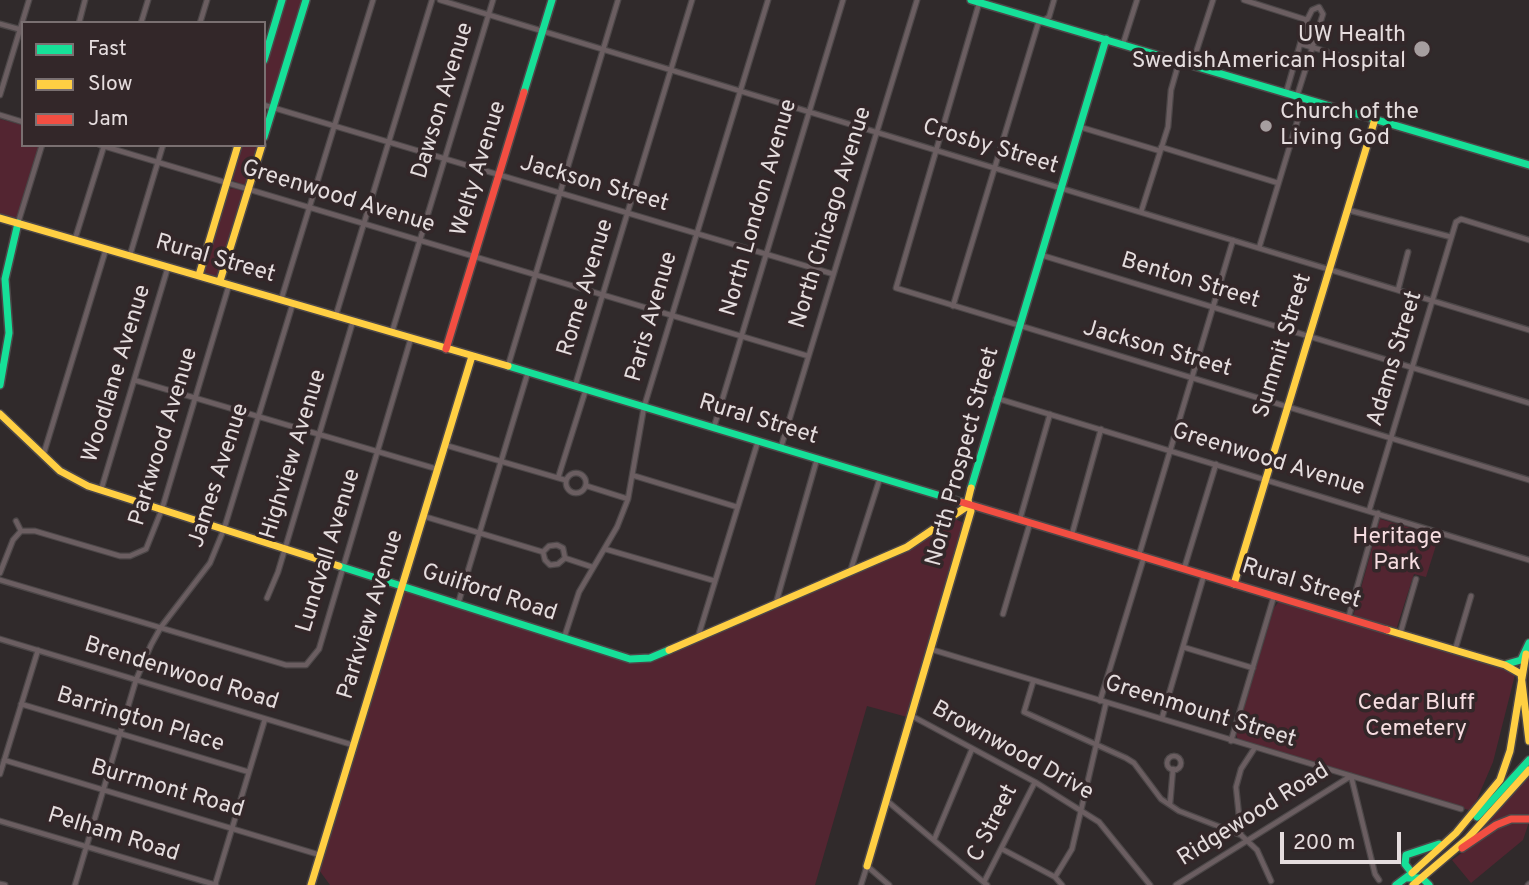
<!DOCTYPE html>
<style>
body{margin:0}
#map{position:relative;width:1529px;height:885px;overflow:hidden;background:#302a2b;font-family:Overpass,sans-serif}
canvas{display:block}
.legend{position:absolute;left:21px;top:21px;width:245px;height:126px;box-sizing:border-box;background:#332729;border:2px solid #7a7071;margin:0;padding:9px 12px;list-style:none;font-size:21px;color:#e5ddde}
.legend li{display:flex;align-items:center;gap:14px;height:35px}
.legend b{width:35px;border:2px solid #7a7071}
.scale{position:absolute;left:1280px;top:832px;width:121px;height:32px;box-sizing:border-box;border:4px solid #e5ddde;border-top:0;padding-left:9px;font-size:21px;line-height:24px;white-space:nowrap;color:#e5ddde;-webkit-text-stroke:5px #332729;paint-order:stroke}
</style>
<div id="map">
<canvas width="1529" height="885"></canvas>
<ul class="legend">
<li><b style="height:9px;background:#16e098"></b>Fast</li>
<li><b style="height:9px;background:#ffcf43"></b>Slow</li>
<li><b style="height:9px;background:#f24e42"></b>Jam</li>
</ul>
<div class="scale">200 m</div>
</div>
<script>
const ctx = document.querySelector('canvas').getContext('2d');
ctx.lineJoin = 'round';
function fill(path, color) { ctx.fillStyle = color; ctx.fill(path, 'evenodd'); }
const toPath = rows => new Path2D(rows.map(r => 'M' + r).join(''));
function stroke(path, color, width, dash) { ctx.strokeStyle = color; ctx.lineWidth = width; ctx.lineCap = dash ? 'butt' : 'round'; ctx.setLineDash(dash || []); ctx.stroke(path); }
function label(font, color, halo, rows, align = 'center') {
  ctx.font = font + ' Overpass,sans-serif'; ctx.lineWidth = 7; ctx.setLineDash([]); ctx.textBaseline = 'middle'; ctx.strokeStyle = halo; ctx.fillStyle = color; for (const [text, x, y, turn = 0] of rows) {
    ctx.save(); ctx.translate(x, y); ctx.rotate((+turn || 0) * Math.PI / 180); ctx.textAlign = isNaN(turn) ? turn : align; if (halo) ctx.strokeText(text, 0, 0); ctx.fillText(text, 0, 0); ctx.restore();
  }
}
fill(toPath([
 [284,0,304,0,270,104,264,103,264,66],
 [0,119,23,125,23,145,40,145,18,219,0,215],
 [241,145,260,145,245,186,230,179],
 [233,188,242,191,245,195,219,277,215,277,203,272,227,190],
 [955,519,964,523,907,717,867,706,815,885,330,885,319,870,321,855,401,589,631,661,646,663,912,549],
 [1380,519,1439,536,1426,577,1414,574,1396,630,1353,617],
 [1280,600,1516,671,1493,762,1472,811,1238,740,1236,734,1274,608],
 [1529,777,1529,817,1481,831,1526,779],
 [1512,822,1529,822,1523,840,1471,883,1452,860,1489,833]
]), '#532531');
const street = toPath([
 [440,0,1529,330],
 [980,0,896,288,1529,480],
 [1244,0,1307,20],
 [79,23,85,0],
 [141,23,148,0],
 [200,23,207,0],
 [0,24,22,30],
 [1123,44,1137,0],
 [1301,44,1345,57],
 [1192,65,1213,0],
 [1286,93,1307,20,1312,10,1319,7,1323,14,1297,96],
 [0,95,29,0],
 [264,105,833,274],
 [0,115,23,122],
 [1080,127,1160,151],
 [100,145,808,356],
 [1161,147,1278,183],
 [1348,210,1451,237],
 [1141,212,1168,127,1171,90,1179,62],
 [18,223,42,145],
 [75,239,104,146],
 [1259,248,1304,99],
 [130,255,163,145],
 [1041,255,1529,403],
 [1398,290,1408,252],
 [281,300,373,0],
 [953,306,1038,24,1049,17,1054,0],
 [336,315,432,0],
 [392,332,493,0],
 [508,366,618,0],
 [134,380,437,469],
 [575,386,692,0],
 [996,398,1529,560],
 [714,427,843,0],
 [445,445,565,480],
 [781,447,917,0],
 [43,456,106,249],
 '566 483a10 10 0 1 1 20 0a10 10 0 1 1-20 0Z',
 [635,476,737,507],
 [558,478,586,389],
 [587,486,628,499],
 [101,490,168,267],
 [1369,511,1456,222,1461,219,1529,240],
 [423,516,543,552],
 [1020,519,1050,414],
 [16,521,21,531],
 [1072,534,1101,429],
 [605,549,715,581],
 [543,552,549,546,557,545,563,548,565,558],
 [543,552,545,560,550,565,558,564,565,558],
 [1139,555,1233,240],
 [565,558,592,567],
 [851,569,880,478],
 [1184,569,1216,464],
 [0,573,13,540,21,531,35,531,120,556,130,556,146,549,162,509,229,285],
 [0,580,286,665,306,665,319,649,411,338],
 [267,598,278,572,353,321],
 [776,603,817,459],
 [458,604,528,372],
 [1003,614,1030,523],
 [1348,619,1378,513],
 [1400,634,1416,579],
 [698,637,758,441],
 [564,638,579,592,617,527,628,499,644,407,768,0],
 [0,639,353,745],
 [1183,647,1253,668],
 [930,649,1461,809],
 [1455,650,1471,596],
 [1033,682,1024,712,1126,758,1134,763,1161,799,1179,811,1241,835,1257,850,1271,881],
 [1100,701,1144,557],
 [21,704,249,772],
 [910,715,1035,782,1099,822,1150,885],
 [1162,718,1204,575],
 [1231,741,1274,596],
 '1167 763a7 7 0 1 1 14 0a7 7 0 1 1-14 0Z',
 [4,760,320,855],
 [0,774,38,650],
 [886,800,987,885],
 [1170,804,1173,769],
 [0,821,216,885],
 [1241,835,1236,787,1241,769,1254,749],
 [934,840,972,749],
 [1002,849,1055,877,1062,885],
 [1055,877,1072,849,1106,703],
 [984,882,1035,782],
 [0,884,5,885],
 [75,885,136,680,151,645,161,627,210,563,224,529,293,303],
 [215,885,265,719],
 [861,885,867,866,889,885],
 [1176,885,1351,776,1375,874,1379,880],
 [1528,885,1529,884]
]);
const fast = toPath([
 [971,0,1529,165],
 [264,60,282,0],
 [524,92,552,0],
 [264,137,306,0],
 [508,366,961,502],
 [0,385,9,333,5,279,18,223],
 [971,488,1106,39],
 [339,566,630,659,650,658,669,650],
 [1507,664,1521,660,1529,643],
 [1477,817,1529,760],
 [1412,873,1405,864,1406,855,1439,844],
 [1407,878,1422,878,1429,885],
 [1396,885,1416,870]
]);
const slow = toPath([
 [0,218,508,366],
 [199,275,238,145],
 [220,281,262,145],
 [0,414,60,471,88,486,339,566],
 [1234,584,1375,119],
 [1387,630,1505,665,1521,674,1529,741],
 [669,650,907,547,969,505],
 [867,866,971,511,968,500,971,488],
 [1412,873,1456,833,1500,780,1510,751,1526,654],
 [311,885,472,356],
 [1413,885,1467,839,1529,770]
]);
const jam = toPath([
 [446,349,524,92],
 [961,502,1387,630],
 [1462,848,1496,825,1511,819,1529,819]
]);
stroke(street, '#4c4748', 7);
stroke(fast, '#4c4748', 10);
stroke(slow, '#4c4748', 10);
stroke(jam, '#4c4748', 10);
stroke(street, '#6b5e61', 4.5);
stroke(fast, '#16e098', 7);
stroke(slow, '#ffcf43', 7);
stroke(jam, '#f24e42', 7);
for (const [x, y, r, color] of [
 [1422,49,9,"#a69e9f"],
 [1266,126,7,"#a69e9f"]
]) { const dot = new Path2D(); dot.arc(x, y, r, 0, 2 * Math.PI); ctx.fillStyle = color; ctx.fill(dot); stroke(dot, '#332729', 2.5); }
label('23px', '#e5ddde', '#332729', [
 ["UW Health",1406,36],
 ["SwedishAmerican Hospital",1406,62],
 ["Church of the",1280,113,"left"],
 ["Living God",1280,139,"left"]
], 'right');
label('23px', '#e5ddde', '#332729', [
 ["Dawson Avenue",444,101,-73],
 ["Crosby Street",990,148,17],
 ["Welty Avenue",480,169,-73],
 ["Jackson Street",594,185,16],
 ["Greenwood Avenue",338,198,17],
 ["North London Avenue",760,208,-74],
 ["North Chicago Avenue",832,218,-73],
 ["Rural Street",215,260,16],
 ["Benton Street",1190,282,17],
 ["Rome Avenue",587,288,-73],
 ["Paris Avenue",653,317,-74],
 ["Summit Street",1284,346,-73],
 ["Jackson Street",1157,350,16],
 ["Adams Street",1396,359,-73],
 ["Woodlane Avenue",118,374,-73],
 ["Rural Street",758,421,17],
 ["Parkwood Avenue",165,437,-73],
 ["Highview Avenue",295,455,-73],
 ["North Prospect Street",964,457,-75],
 ["Greenwood Avenue",1268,461,17],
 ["James Avenue",220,476,-72],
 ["Lundvall Avenue",330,551,-73],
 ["Rural Street",1301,585,17],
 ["Guilford Road",489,594,18],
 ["Parkview Avenue",372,615,-73],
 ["Brendenwood Road",181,675,17],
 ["Greenmount Street",1200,713,17],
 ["Barrington Place",140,721,17],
 ["Brownwood Drive",1012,752,29],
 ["Burrmont Road",167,790,16],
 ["Ridgewood Road",1254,816,-32],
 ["C Street",994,824,-63],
 ["Pelham Road",113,836,17]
]);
label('23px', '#f7dde1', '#332729', [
 ["Heritage",1397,538],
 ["Park",1397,564],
 ["Cedar Bluff",1416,704],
 ["Cemetery",1416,730]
]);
</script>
